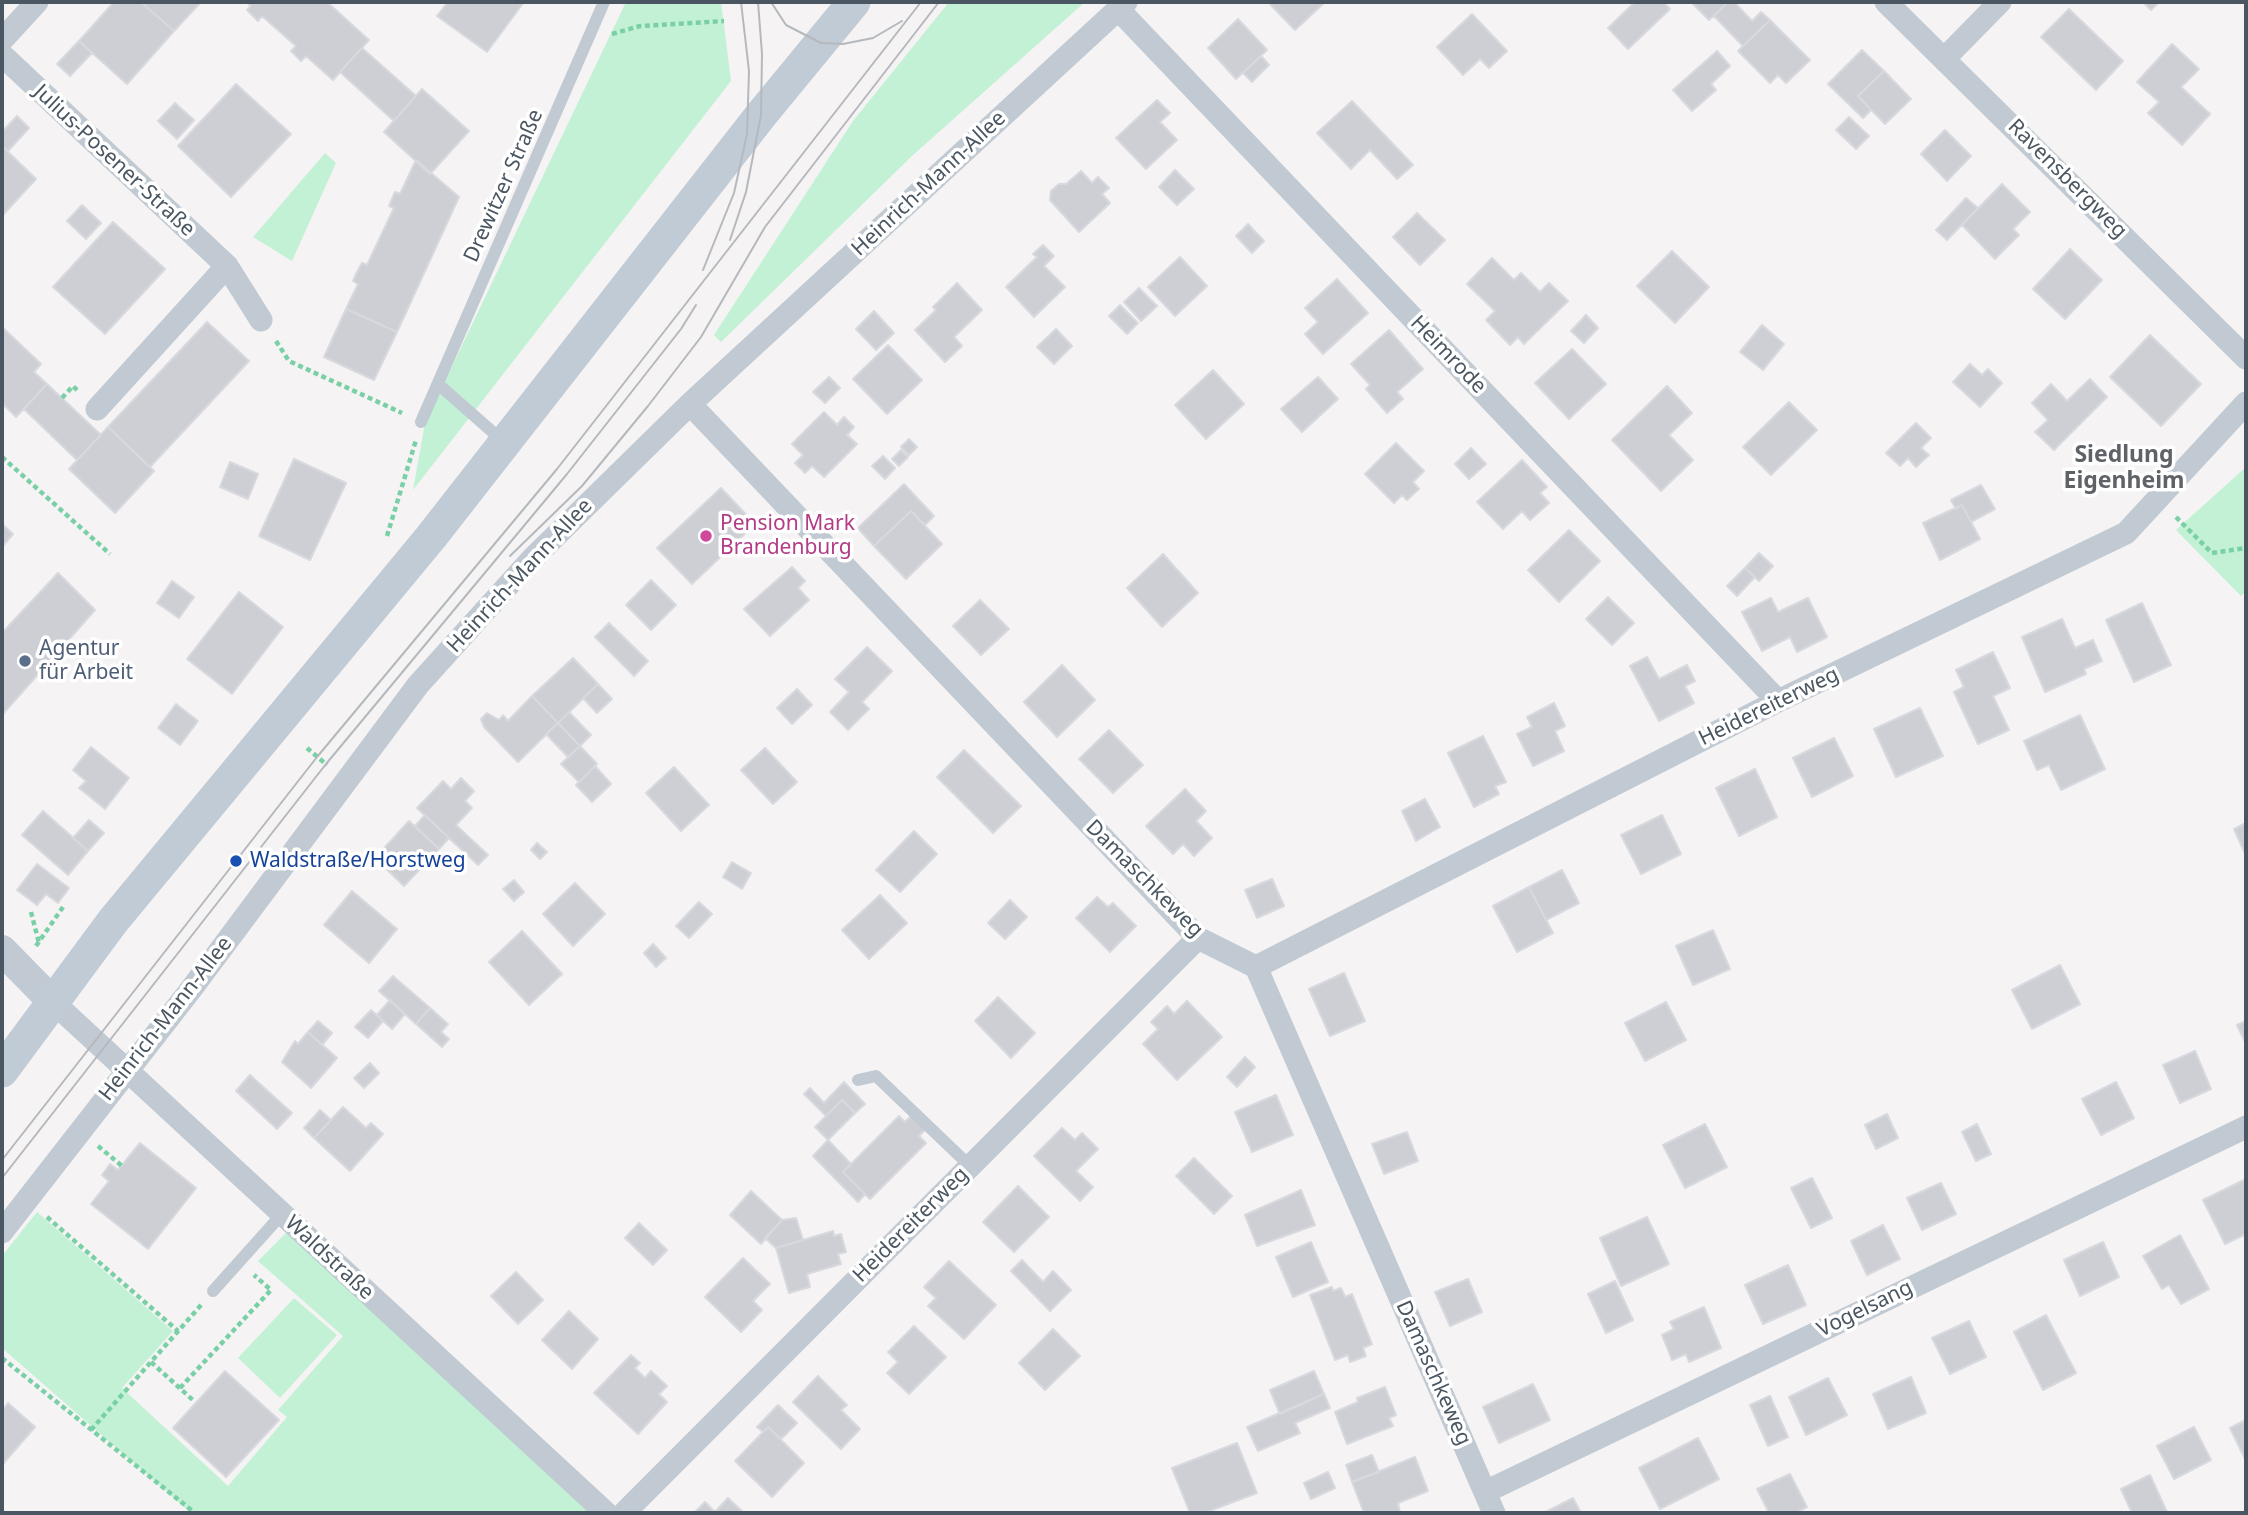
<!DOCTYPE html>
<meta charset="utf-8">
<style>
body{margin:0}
#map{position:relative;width:2248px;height:1515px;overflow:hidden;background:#f5f3f3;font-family:"Noto Sans",sans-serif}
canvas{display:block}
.frame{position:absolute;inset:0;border:4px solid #4a5661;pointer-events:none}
</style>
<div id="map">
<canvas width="2248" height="1515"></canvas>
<div class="frame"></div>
</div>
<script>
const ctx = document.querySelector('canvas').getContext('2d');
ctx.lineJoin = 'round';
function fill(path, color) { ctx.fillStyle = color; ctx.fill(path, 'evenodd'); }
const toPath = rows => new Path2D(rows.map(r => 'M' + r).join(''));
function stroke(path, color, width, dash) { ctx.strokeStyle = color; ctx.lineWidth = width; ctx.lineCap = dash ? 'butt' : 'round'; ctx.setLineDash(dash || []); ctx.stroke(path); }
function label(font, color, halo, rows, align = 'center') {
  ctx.font = font + ' "Noto Sans",sans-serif'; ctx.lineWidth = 7; ctx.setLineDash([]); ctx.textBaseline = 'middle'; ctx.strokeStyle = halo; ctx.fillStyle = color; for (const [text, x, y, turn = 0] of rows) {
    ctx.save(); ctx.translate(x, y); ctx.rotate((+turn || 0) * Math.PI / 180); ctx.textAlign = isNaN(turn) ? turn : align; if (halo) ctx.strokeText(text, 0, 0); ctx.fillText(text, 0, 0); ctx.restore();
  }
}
fill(toPath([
 [626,2,721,2,731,81,413,490,425,423],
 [949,2,1085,2,913,155,721,342,714,335,853,121],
 [325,153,336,163,292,261,253,237],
 [2246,467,2246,592,2241,596,2176,530],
 [37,1212,173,1331,122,1388,228,1486,287,1417,278,1410,343,1336,258,1261,288,1231,603,1513,191,1513,2,1348,2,1256],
 [294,1298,337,1335,280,1398,238,1358]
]), '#c3f1d5');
const building = toPath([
 [114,2,141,2,174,31,127,84,79,41,114,2],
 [141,2,201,2,174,31,141,2],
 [246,2,327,2,369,40,333,80,306,56,301,61,291,51,296,46,262,16,258,21,247,10,251,6,246,2],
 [448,2,524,2,487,52,437,16,448,2],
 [1268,2,1325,2,1295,30,1268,2],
 [1635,2,1663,2,1670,9,1628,49,1608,28,1635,2],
 [1691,2,1728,2,1709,20,1691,2],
 [1728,2,1734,2,1752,21,1761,12,1770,20,1743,46,1714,16,1728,2],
 [2143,2,2159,2,2151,10,2143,2],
 [2069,9,2123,61,2096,90,2041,37,2069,9],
 [1472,14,1507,51,1489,68,1480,59,1463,75,1437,47,1472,14],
 [1238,19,1267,50,1236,79,1208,48,1238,19],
 [1770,20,1810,60,1786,83,1778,75,1770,83,1738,51,1770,20],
 [79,41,92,53,70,76,57,64,79,41],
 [2172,44,2199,69,2181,87,2210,114,2182,145,2148,113,2159,102,2137,82,2172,44],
 [362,48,416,96,394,121,340,72,362,48],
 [1862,50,1884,71,1858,96,1871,110,1863,118,1828,84,1862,50],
 [1717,51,1730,66,1711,84,1716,90,1692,111,1673,90,1717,51],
 [1261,56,1269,65,1252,82,1243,73,1261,56],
 [1884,71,1911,99,1885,124,1858,96,1884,71],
 [236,84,291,134,231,197,178,146,236,84],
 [422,89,469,131,430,174,384,132,422,89],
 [1157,100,1170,113,1160,122,1177,140,1146,169,1116,138,1157,100],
 [1352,101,1413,165,1397,179,1370,150,1351,169,1317,133,1352,101],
 [175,103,194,120,177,139,158,121,175,103],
 [17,116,29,128,8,151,2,146,2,132,17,116],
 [1849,117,1869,136,1856,149,1836,130,1849,117],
 [1945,130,1971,156,1947,181,1921,154,1945,130],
 [2,146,36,179,2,216,2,146],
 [416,160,459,197,397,332,346,309,358,284,353,281,357,272,362,263,367,265,394,208,389,206,395,192,400,194,416,160],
 [1175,170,1194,189,1177,205,1159,187,1175,170],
 [1081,171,1092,183,1098,177,1109,188,1102,194,1110,203,1079,232,1050,200,1051,191,1059,184,1066,184,1081,171],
 [2002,184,2030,212,2013,229,2019,235,1995,259,1962,225,2002,184],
 [1966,198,1978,208,1947,240,1936,230,1966,198],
 [82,205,101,223,86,239,67,221,82,205],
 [1417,213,1445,240,1420,265,1393,237,1417,213],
 [113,222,165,269,105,334,53,287,113,222],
 [1248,224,1264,241,1252,253,1236,236,1248,224],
 [1043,245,1054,256,1044,266,1065,287,1034,317,1006,287,1037,257,1033,254,1043,245],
 [2070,249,2102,280,2065,319,2033,289,2070,249],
 [1672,251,1709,287,1675,323,1637,286,1672,251],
 [1180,257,1207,286,1175,316,1148,287,1180,257],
 [1492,258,1514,280,1521,273,1540,292,1549,283,1568,301,1524,344,1518,337,1510,345,1486,320,1495,311,1467,284,1492,258],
 [1337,279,1368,313,1323,354,1305,334,1318,322,1305,308,1337,279],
 [957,283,982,310,954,337,962,346,945,362,915,330,936,310,933,307,957,283],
 [1139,288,1157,306,1141,321,1124,302,1139,288],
 [1120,305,1138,323,1127,334,1109,316,1120,305],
 [346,309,397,332,374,380,324,357,346,309],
 [874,311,894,333,876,350,856,329,874,311],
 [1586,315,1598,328,1584,343,1571,331,1586,315],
 [207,322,249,361,150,467,108,427,207,322],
 [1762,325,1784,344,1763,370,1740,352,1762,325],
 [2,327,41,364,34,372,47,384,16,417,2,403,2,327],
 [1056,329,1072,346,1054,364,1037,347,1056,329],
 [1389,330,1423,369,1397,392,1403,399,1387,413,1366,389,1370,385,1351,364,1389,330],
 [2150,335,2201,384,2161,426,2110,377,2150,335],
 [888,345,922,380,887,414,853,379,888,345],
 [1572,349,1606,384,1569,419,1535,383,1572,349],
 [1970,364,1982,375,1988,369,2002,383,1980,407,1953,382,1970,364],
 [1213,370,1244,404,1206,439,1175,405,1213,370],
 [829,377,840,388,825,403,813,392,829,377],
 [1318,377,1338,399,1302,432,1281,409,1318,377],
 [2090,379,2107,397,2054,450,2035,432,2048,420,2032,403,2051,384,2067,401,2090,379],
 [47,384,101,435,77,460,24,409,47,384],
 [1667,386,1692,413,1669,435,1693,460,1661,491,1612,440,1667,386],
 [1789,402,1817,430,1771,475,1743,447,1789,402],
 [824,412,837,425,844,417,854,427,847,435,857,444,824,477,812,466,805,473,795,463,803,455,792,444,824,412],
 [1916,423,1931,438,1921,448,1929,455,1916,467,1908,458,1900,466,1886,453,1916,423],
 [108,427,154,471,115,513,69,469,108,427],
 [909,439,917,447,909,455,901,447,909,439],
 [1396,443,1424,471,1413,482,1419,489,1407,500,1402,495,1394,503,1365,474,1396,443],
 [1471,448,1486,464,1469,479,1455,464,1471,448],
 [901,450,908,457,899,466,892,459,901,450],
 [883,456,895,468,885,479,872,466,883,456],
 [294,459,346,483,310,560,259,536,294,459],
 [1522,460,1547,487,1540,493,1549,503,1530,520,1522,511,1503,529,1477,502,1522,460],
 [230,462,258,474,248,499,220,487,230,462],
 [904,484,934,516,925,525,911,511,874,546,858,528,904,484],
 [1981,485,1995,509,1971,522,1962,505,1956,509,1951,500,1981,485],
 [721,488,755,524,692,584,657,548,721,488],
 [1962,505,1980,539,1940,560,1923,523,1962,505],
 [911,511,942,544,906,579,874,546,911,511],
 [2,524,13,534,2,547,2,524],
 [1569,530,1600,561,1559,602,1528,570,1569,530],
 [1759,553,1773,566,1759,581,1745,568,1759,553],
 [1163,554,1198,593,1162,627,1127,588,1163,554],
 [792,567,805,581,798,588,809,600,770,636,744,609,792,567],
 [1745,568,1755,577,1737,596,1727,586,1745,568],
 [58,573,95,610,2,715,2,633,58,573],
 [651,580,676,605,651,630,626,605,651,580],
 [172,581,194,597,179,618,157,603,172,581],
 [239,592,283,627,232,694,187,659,239,592],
 [1608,597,1634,623,1612,645,1586,619,1608,597],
 [1771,598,1778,612,1808,598,1827,637,1797,652,1790,637,1762,651,1742,612,1771,598],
 [980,600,1009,629,981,655,953,626,980,600],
 [2142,603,2171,665,2134,682,2106,620,2142,603],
 [2062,619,2075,648,2093,640,2102,661,2084,669,2086,674,2045,692,2022,637,2062,619],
 [609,623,648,661,634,676,595,637,609,623],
 [867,647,892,671,862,702,869,709,848,730,830,712,849,692,835,679,867,647],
 [1993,652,2010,688,1993,696,2009,730,1978,744,1954,692,1964,687,1956,670,1993,652],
 [1647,657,1659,679,1687,665,1695,681,1685,686,1694,703,1659,721,1630,666,1647,657],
 [573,658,598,684,558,723,532,696,573,658],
 [1062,665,1095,700,1057,737,1024,702,1062,665],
 [598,684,612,699,597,713,583,698,598,684],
 [797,689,812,705,792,724,777,708,797,689],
 [532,696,558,723,518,762,484,727,481,719,487,713,499,720,503,715,508,721,532,696],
 [1554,703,1565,726,1555,731,1564,751,1533,766,1517,734,1532,727,1527,717,1554,703],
 [176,704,198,721,180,745,158,728,176,704],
 [1920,708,1943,756,1896,777,1874,729,1920,708],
 [569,712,591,735,580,746,558,723,569,712],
 [2080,715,2105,769,2061,790,2049,765,2037,770,2024,741,2080,715],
 [558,723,580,746,568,757,546,734,558,723],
 [1109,730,1143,765,1113,793,1079,759,1109,730],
 [1483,736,1506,782,1495,786,1499,794,1474,807,1448,753,1483,736],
 [1834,738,1853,776,1812,797,1793,758,1834,738],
 [580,746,597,764,579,782,561,764,580,746],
 [91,747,129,778,105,809,79,788,86,781,73,770,91,747],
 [765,748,797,782,773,804,741,770,765,748],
 [964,750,1021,806,993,833,937,777,964,750],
 [595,766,611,784,592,802,576,785,595,766],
 [674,767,709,805,681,831,646,793,674,767],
 [1755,769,1777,817,1739,836,1716,788,1755,769],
 [461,778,474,791,465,801,472,808,456,825,488,855,478,865,417,808,443,781,451,789,461,778],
 [1185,789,1206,811,1196,821,1212,838,1194,856,1183,844,1173,854,1146,826,1185,789],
 [1425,799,1440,827,1416,841,1402,811,1425,799],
 [43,811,88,851,68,875,22,835,43,811],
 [425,815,449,838,439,849,415,826,425,815],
 [1662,815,1681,854,1641,874,1621,835,1662,815],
 [89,820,104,833,88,851,73,838,89,820],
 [409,821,439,849,404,886,375,858,409,821],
 [2246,823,2246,856,2234,829,2246,823],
 [914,831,937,854,900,892,876,870,914,831],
 [537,843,547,852,540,859,531,850,537,843],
 [732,862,751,873,742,889,723,877,732,862],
 [37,864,69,888,58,903,46,894,37,905,17,890,37,864],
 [1562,870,1579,903,1546,920,1529,887,1562,870],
 [1272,879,1284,906,1257,918,1245,890,1272,879],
 [514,880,524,892,514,901,503,889,514,880],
 [575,883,605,914,573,946,543,914,575,883],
 [1529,887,1553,933,1517,952,1493,906,1529,887],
 [352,891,397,929,369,963,324,925,352,891],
 [880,895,907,923,869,959,842,930,880,895],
 [1097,897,1108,907,1113,903,1136,926,1110,952,1076,918,1097,897],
 [1010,900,1027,917,1005,939,988,923,1010,900],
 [699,902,712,914,689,938,676,926,699,902],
 [1713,930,1730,969,1693,985,1676,946,1713,930],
 [522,931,562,974,529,1005,489,962,522,931],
 [653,944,666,958,656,967,644,953,653,944],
 [2060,965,2080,1004,2032,1029,2012,990,2060,965],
 [1344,973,1365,1021,1330,1036,1309,989,1344,973],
 [393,976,430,1008,416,1024,379,991,393,976],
 [998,997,1035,1033,1011,1058,975,1021,998,997],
 [390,1000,405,1014,392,1029,377,1015,390,1000],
 [1187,1001,1222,1037,1177,1080,1143,1044,1158,1029,1151,1022,1167,1006,1174,1014,1187,1001],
 [1666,1002,1686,1040,1645,1061,1625,1023,1666,1002],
 [430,1008,448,1024,441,1032,449,1039,442,1047,416,1024,430,1008],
 [371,1010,383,1021,368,1038,355,1027,371,1010],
 [318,1021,332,1033,322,1045,308,1032,318,1021],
 [2246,1021,2246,1044,2237,1025,2246,1021],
 [308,1032,337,1058,311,1088,282,1062,295,1041,298,1044,308,1032],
 [2195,1051,2211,1089,2180,1103,2163,1065,2195,1051],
 [1245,1057,1255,1067,1237,1087,1227,1077,1245,1057],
 [370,1063,379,1073,364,1088,354,1078,370,1063],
 [250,1075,292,1113,277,1129,236,1091,250,1075],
 [844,1082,865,1104,855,1113,842,1100,826,1116,804,1094,810,1088,824,1103,844,1082],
 [2116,1082,2134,1118,2101,1135,2082,1099,2116,1082],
 [1276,1095,1293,1135,1252,1152,1235,1112,1276,1095],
 [842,1100,855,1113,828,1140,815,1127,842,1100],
 [343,1107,366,1128,371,1123,383,1134,350,1171,314,1138,343,1107],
 [320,1110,331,1120,314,1138,304,1128,320,1110],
 [1887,1114,1898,1138,1876,1149,1865,1125,1887,1114],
 [912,1115,926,1129,919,1136,926,1143,870,1199,843,1172,899,1116,905,1122,912,1115],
 [1705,1124,1727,1167,1685,1188,1663,1145,1705,1124],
 [1977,1124,1991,1154,1976,1161,1962,1132,1977,1124],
 [1062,1128,1075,1140,1082,1133,1098,1149,1076,1171,1093,1187,1080,1201,1034,1156,1062,1128],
 [1407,1132,1418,1161,1384,1174,1372,1144,1407,1132],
 [828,1140,851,1164,843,1172,865,1194,858,1202,813,1156,828,1140],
 [140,1143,196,1188,148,1249,91,1204,109,1181,102,1175,110,1164,118,1170,140,1143],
 [1194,1158,1232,1196,1214,1214,1176,1176,1194,1158],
 [1812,1178,1832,1218,1811,1228,1791,1188,1812,1178],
 [2246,1179,2246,1234,2225,1244,2203,1200,2246,1179],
 [1941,1183,1956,1214,1922,1230,1907,1198,1941,1183],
 [1018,1186,1049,1217,1014,1252,983,1222,1018,1186],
 [1301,1190,1315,1225,1257,1246,1245,1215,1301,1190],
 [751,1191,782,1220,761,1244,730,1215,751,1191],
 [1647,1217,1669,1264,1621,1286,1600,1238,1647,1217],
 [796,1218,803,1240,776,1248,765,1238,782,1220,796,1218],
 [639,1223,667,1250,653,1265,625,1238,639,1223],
 [1883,1225,1900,1259,1867,1275,1851,1241,1883,1225],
 [833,1231,834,1236,841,1234,846,1252,838,1254,841,1264,807,1274,810,1287,789,1293,776,1248,833,1231],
 [2180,1235,2209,1289,2181,1304,2169,1285,2162,1289,2143,1256,2180,1235],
 [1311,1242,1328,1282,1293,1297,1276,1257,1311,1242],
 [2103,1242,2119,1277,2080,1296,2064,1260,2103,1242],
 [743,1258,770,1284,753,1301,762,1310,741,1332,705,1297,743,1258],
 [1022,1260,1043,1282,1053,1271,1071,1290,1050,1311,1011,1271,1022,1260],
 [949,1261,996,1305,964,1339,928,1306,936,1298,924,1287,949,1261],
 [1788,1265,1806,1305,1763,1324,1745,1285,1788,1265],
 [516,1272,543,1300,518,1324,491,1296,516,1272],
 [1468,1279,1482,1312,1450,1326,1435,1292,1468,1279],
 [1615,1281,1633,1320,1606,1333,1588,1294,1615,1281],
 [1332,1287,1333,1291,1341,1288,1345,1297,1352,1294,1372,1344,1363,1348,1366,1356,1350,1362,1348,1355,1335,1360,1310,1295,1332,1287],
 [1704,1307,1721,1348,1689,1362,1686,1354,1672,1360,1662,1335,1674,1329,1670,1322,1704,1307],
 [569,1311,598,1339,572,1369,542,1340,569,1311],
 [2046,1315,2076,1373,2043,1390,2014,1332,2046,1315],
 [1969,1321,1986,1357,1950,1374,1932,1338,1969,1321],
 [914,1326,946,1357,909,1394,887,1373,898,1362,888,1352,914,1326],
 [1053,1329,1080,1356,1045,1390,1019,1363,1053,1329],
 [631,1355,640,1363,635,1368,645,1378,651,1371,667,1386,659,1394,667,1402,638,1434,594,1393,631,1355],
 [225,1371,279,1420,226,1477,173,1428,225,1371],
 [1314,1371,1324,1394,1280,1414,1270,1390,1314,1371],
 [818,1376,847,1405,841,1410,860,1429,841,1449,793,1402,818,1376],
 [1911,1377,1926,1413,1888,1429,1873,1394,1911,1377],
 [1828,1378,1847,1415,1806,1435,1789,1397,1828,1378],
 [1533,1384,1550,1420,1499,1443,1483,1407,1533,1384],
 [1385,1387,1396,1415,1389,1418,1393,1426,1347,1444,1335,1412,1358,1402,1357,1398,1385,1387],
 [1324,1394,1330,1408,1295,1423,1300,1433,1258,1451,1247,1427,1324,1394],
 [1770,1396,1788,1437,1768,1446,1750,1405,1770,1396],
 [8,1403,35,1427,2,1465,2,1411,8,1403],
 [778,1405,797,1423,781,1439,768,1427,763,1432,757,1427,778,1405],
 [2246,1420,2246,1461,2230,1428,2246,1420],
 [768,1427,804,1463,772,1497,735,1461,768,1427],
 [2194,1427,2211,1460,2174,1479,2157,1446,2194,1427],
 [1698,1438,1719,1479,1660,1509,1639,1468,1698,1438],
 [1237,1443,1257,1493,1204,1513,1190,1513,1172,1468,1237,1443],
 [1372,1455,1379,1472,1352,1482,1346,1465,1372,1455],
 [1415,1457,1428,1491,1398,1503,1400,1513,1364,1513,1352,1482,1415,1457],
 [1328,1472,1335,1488,1311,1499,1304,1483,1328,1472],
 [1790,1474,1807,1507,1795,1513,1769,1513,1757,1489,1790,1474],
 [2150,1475,2167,1512,2132,1513,2121,1489,2150,1475],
 [728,1498,744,1513,694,1513,705,1502,715,1512,728,1498],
 [1573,1498,1581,1513,1544,1513,1573,1498]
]);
fill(building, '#cdcfd5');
stroke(building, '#d7d9de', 2);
stroke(toPath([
 [612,34,640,26,724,21],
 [276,341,289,361,402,413],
 [62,398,73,386,78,391],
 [2,457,110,554],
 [2176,517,2212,553,2246,548],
 [387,536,416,440],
 [307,748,327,765],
 [31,912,39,943],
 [36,946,63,907],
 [98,1146,122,1166],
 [47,1217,178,1331],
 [2,1358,195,1513],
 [151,1362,195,1402],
 [180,1388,271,1290,254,1275],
 [91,1430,202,1304]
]), '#7ad0a6', 4.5, [5, 3.5]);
stroke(toPath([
 [438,384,504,442],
 [421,422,604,2],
 [858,1080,876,1076,970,1166],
 [213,1291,282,1214]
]), '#c1cad2', 12);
stroke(toPath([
 [1886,2,2246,358],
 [1118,9,1778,701],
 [2,40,37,2],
 [2,55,227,266,261,320],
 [1945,58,2000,2],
 [690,404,1198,938,1256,967,1494,1513],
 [97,409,227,266],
 [1256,967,1778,701,2126,533,2246,403],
 [53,1002,606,1513],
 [2,1232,192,988,418,685,532,559,690,404,1126,2],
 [1485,1492,2246,1127],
 [624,1513,1198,938]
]), '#c1cad2', 23);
stroke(toPath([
 [2,950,53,1002]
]), '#c1cad2', 30);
stroke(toPath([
 [2,1071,113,921,431,537,761,115,854,2]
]), '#c1cbd6', 33);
stroke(toPath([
 [771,2,786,25,821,43,843,44,873,38,902,21],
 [730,240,746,192,761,115,762,54,758,2],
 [703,270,734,193,747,134,749,71,741,2],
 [510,556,582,486,648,406,701,337,765,227,939,2],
 [2,1160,317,757,557,469,921,2],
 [2,1178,326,764,567,474,681,329,696,305]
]), '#b5b8bd', 2);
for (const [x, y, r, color] of [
 [706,536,7,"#d1479c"],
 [25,661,7,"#5c6f8a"],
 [236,861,7,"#1a4fb4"]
]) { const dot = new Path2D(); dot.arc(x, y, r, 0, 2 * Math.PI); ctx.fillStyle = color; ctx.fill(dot); stroke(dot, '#fff', 2.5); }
label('21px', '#4a5661', '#fff', [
 ["Julius-Posener-Straße",114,161,43],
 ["Ravensbergweg",2067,179,45],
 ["Heinrich-Mann-Allee",929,184,-43],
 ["Drewitzer Straße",504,186,-66],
 ["Heimrode",1448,355,46],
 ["Heinrich-Mann-Allee",520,576,-47],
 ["Heidereiterweg",1769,707,-26],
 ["Damaschkeweg",1144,879,45],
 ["Heinrich-Mann-Allee",166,1019,-52],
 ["Heidereiterweg",911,1225,-45],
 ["Waldstraße",329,1258,43],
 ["Vogelsang",1865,1309,-26],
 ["Damaschkeweg",1433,1373,66]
]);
label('21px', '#b23c85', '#fff', [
 ["Pension Mark",720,524],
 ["Brandenburg",720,548]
], 'left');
label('21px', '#4e5e75', '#fff', [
 ["Agentur",39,649],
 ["für Arbeit",39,673]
], 'left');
label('21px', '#164399', '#fff', [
 ["Waldstraße/Horstweg",250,861]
], 'left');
label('bold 23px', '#5f6368', '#fff', [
 ["Siedlung",2124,455],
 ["Eigenheim",2124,481]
]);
</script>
